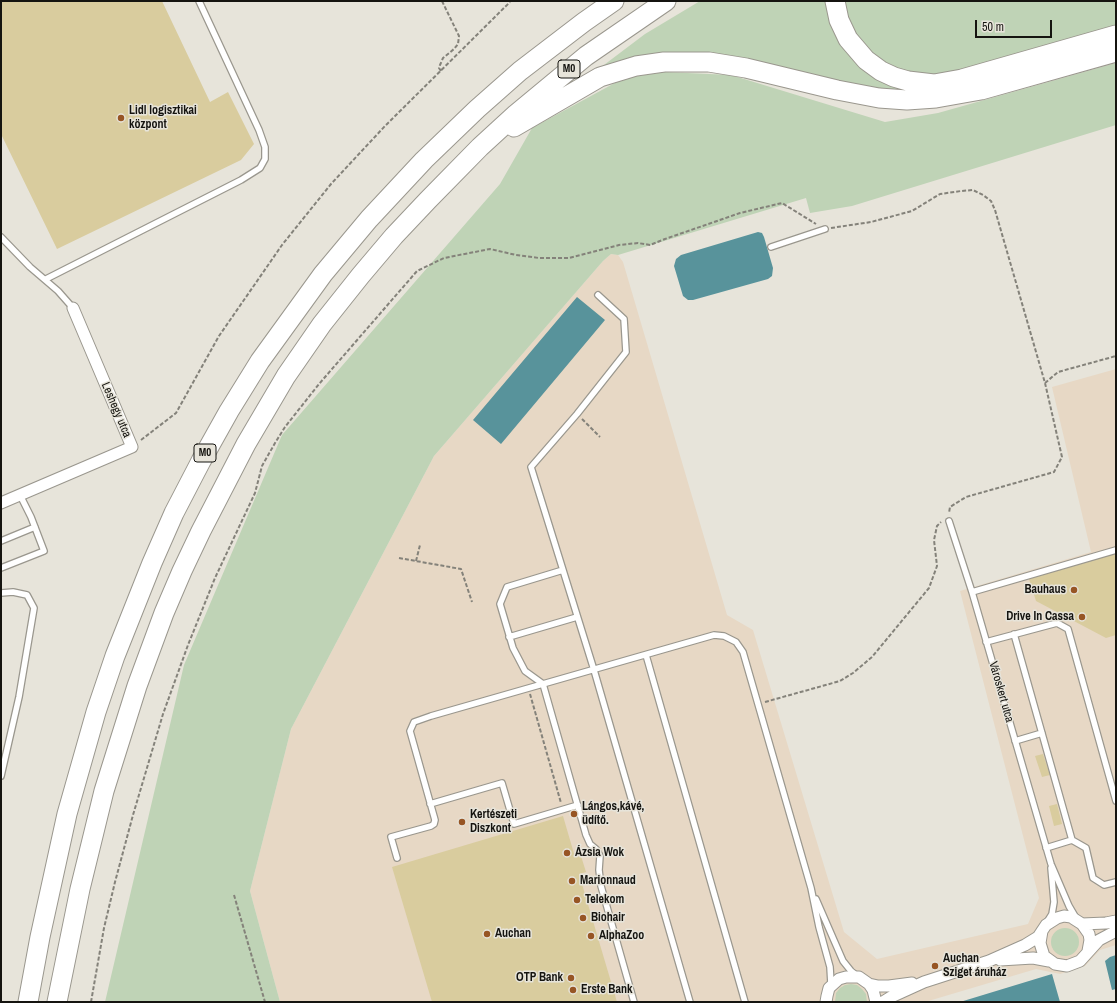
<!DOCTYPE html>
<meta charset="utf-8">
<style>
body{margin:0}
#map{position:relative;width:1117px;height:1003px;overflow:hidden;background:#e7e4da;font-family:"Archivo Narrow",sans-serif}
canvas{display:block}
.frame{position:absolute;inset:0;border:2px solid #151410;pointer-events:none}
.scale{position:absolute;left:975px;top:20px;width:77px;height:18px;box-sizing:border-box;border:2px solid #151410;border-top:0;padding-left:5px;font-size:12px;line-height:14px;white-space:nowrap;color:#151410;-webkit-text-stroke:3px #e7e4da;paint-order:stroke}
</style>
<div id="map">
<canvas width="1117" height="1003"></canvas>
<div class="frame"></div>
<div class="scale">50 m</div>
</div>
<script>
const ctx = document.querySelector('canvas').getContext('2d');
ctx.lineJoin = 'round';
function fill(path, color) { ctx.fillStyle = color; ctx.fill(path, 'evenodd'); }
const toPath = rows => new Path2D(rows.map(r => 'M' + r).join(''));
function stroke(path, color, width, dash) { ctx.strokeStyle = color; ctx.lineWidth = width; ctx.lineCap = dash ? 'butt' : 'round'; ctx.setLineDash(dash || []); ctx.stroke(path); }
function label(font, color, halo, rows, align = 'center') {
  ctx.font = font + ' "Archivo Narrow",sans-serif'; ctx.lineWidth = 3; ctx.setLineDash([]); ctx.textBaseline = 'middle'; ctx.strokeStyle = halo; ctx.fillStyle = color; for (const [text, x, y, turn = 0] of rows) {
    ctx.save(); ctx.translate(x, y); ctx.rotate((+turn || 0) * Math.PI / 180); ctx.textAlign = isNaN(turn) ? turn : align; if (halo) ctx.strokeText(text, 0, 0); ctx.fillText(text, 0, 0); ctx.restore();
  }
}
fill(toPath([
 [611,254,618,255,623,262,727,615,753,630,844,932,877,959,1028,924,1039,898,960,591,1091,552,1052,387,1116,369,1116,945,1100,950,1085,966,1060,974,1036,969,925,1002,280,1002,250,891,291,729,434,456,603,261]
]), '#e7d8c5');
fill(toPath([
 [700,1,828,1,841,45,912,91,888,93,721,54,596,71,645,34],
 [841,1,1116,1,1116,26,933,78,898,73,852,38],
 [1116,63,1116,125,852,206,810,213,806,198,618,255,611,254,603,261,434,456,291,729,250,891,280,1002,105,1002,184,665,282,435,500,184,532,128,624,78,665,72,731,75,885,122,938,113],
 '1051 942a14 14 0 1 1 28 0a14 14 0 1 1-28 0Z',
 [851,984,857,985,862,989,866,994,867,1002,835,1002,836,993,840,988,845,985]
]), '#bfd3b6');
fill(toPath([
 [758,232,762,233,764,237,773,268,772,276,768,279,693,300,688,300,683,296,674,266,676,259,681,255],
 [577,297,605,320,501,444,473,420],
 [1116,955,1116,989,1112,990,1105,961,1110,957],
 [1052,974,1060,1002,960,1002]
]), '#58939b');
fill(toPath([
 [1,1,162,1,210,102,228,92,254,144,241,160,57,249,1,134],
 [1116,553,1116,635,1106,638,1036,601,1029,579],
 [1043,754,1050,775,1042,777,1035,756],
 [1057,804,1062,824,1054,826,1049,806],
 [563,816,575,857,581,856,586,872,579,874,617,1002,432,1002,392,867]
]), '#d9cc9e');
const lane = toPath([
 [1,237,30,267,58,291,73,308],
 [771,247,825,229],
 [46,279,241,180,260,168,265,159,265,147,259,130,199,1],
 [598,295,624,319,626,352,577,414,531,467,594,670,690,1002],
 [949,521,972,592,1051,864,1069,906,1076,918],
 [1,541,35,527],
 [1,568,44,551,31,517,20,495],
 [563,570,507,587,500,604,513,648,525,671,543,684,586,835,590,844,596,849,600,856,599,870,601,886,634,1002],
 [972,592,1116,550],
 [1,593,13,592,27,595,34,608,19,697,1,776],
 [1014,634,1072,840,1086,848,1093,878,1104,885,1116,882],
 [509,637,577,617],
 [986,642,1057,623,1068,629,1116,801],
 [646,655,745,1002],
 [1015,741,1042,733],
 [430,804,502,783,514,824,578,805],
 [1046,848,1072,840],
 [397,858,391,837,431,826,434,824,435,820,410,731,414,722,431,716,714,635,724,636,736,642,743,652,811,888,819,927,830,967,831,984],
 [816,899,843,961,851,971,856,975],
 [1047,922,1052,914,1054,902,1051,868]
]);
const street = toPath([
 [1,503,132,447,73,308],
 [1082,924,1106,923,1116,921],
 [1042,931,1040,943,1044,956,1055,964,1067,966,1080,961,1099,940,1116,931],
 [1000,960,1033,958,1049,961],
 [869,984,873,990,876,1002],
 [826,1002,827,996,829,988,839,979,846,977,859,977,869,984,878,986,889,986,912,983],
 [883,1002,891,997,924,982,989,961,1025,945,1038,937,1046,925,1057,918,1064,916,1071,917,1082,924,1089,934,1090,940,1088,951]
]);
const highway = toPath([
 [835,1,839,20,848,39,866,60,881,71,894,77,908,81,934,84,962,79,1116,35],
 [514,127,600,77,636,66,664,62,709,62,746,68,837,90,879,98,907,100,936,98,981,90,1116,52],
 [28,1002,40,937,67,814,96,712,115,656,152,563,174,513,201,461,229,411,260,361,323,274,369,219,424,160,477,109,520,71,584,22,614,1],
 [57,1002,80,889,94,832,104,791,137,686,164,613,182,571,201,531,246,444,286,376,322,324,361,275,394,236,428,200,480,147,516,114,586,56,666,1]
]);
stroke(lane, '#9a978e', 8);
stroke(street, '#9a978e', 13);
stroke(highway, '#9a978e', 21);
stroke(toPath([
 [441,71,439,68,440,65,443,58,454,49,458,44,459,36,442,1],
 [831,228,871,222,912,211,940,194,961,191,973,190,983,195,991,201,995,210,1045,383,1062,457,1054,472,966,497,950,507,949,513],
 [1045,383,1058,372,1116,356],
 [582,419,600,437],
 [141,440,176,413,219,336,282,245,331,184,385,126,510,2],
 [399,558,461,569,472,602],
 [416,561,420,545],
 [530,694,561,803],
 [765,702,840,681,853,673,872,657,929,588,937,566,934,540,937,526,941,522],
 [234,895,265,1002],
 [91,1002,104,928,115,882,133,815,163,714,188,645,215,578,255,493,262,466,275,443,285,427,319,384,417,271,444,258,490,249,516,255,539,258,569,258,619,245,638,243,650,245,665,239,740,213,782,203,816,224]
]), '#84827a', 2, [4, 2]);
stroke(lane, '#fff', 5.5);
stroke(street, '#fff', 11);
stroke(highway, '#fff', 19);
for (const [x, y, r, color] of [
 [121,118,4,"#975524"],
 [1074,590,4,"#975524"],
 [1082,617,4,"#975524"],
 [574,814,4,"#975524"],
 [462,822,4,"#975524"],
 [567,853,4,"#975524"],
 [572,881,4,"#975524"],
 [577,900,4,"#975524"],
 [583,918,4,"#975524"],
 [487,934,4,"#975524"],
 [591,936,4,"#975524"],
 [935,966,4,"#975524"],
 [571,978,4,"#975524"],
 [573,990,4,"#975524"]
]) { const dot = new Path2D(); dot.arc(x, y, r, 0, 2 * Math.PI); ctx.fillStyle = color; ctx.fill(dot); stroke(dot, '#e7e4da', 1.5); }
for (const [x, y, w] of [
 [569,69,22],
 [205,453,22]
]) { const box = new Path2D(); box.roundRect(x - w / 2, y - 9, w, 18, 3); ctx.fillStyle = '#e7e4da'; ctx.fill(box); stroke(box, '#151410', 1); }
label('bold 11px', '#151410', null, [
 ["M0",569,69],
 ["M0",205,453]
]);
label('bold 12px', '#151410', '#e7e4da', [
 ["Lidl logisztikai",129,111],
 ["központ",129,125],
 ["Bauhaus",1066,590,"right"],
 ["Drive In Cassa",1074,617,"right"],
 ["Lángos,kávé,",582,807],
 ["üdítő.",582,821],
 ["Kertészeti",470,815],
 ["Diszkont",470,829],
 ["Ázsia Wok",575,853],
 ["Marionnaud",580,881],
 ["Telekom",585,900],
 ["Biohair",591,918],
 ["Auchan",495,934],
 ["AlphaZoo",599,936],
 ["Auchan",943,959],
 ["Sziget áruház",943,973],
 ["OTP Bank",563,978,"right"],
 ["Erste Bank",581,990]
], 'left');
label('12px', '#151410', '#e7e4da', [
 ["Leshegy utca",116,410,67],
 ["Városkert utca",1001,692,74]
]);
</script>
